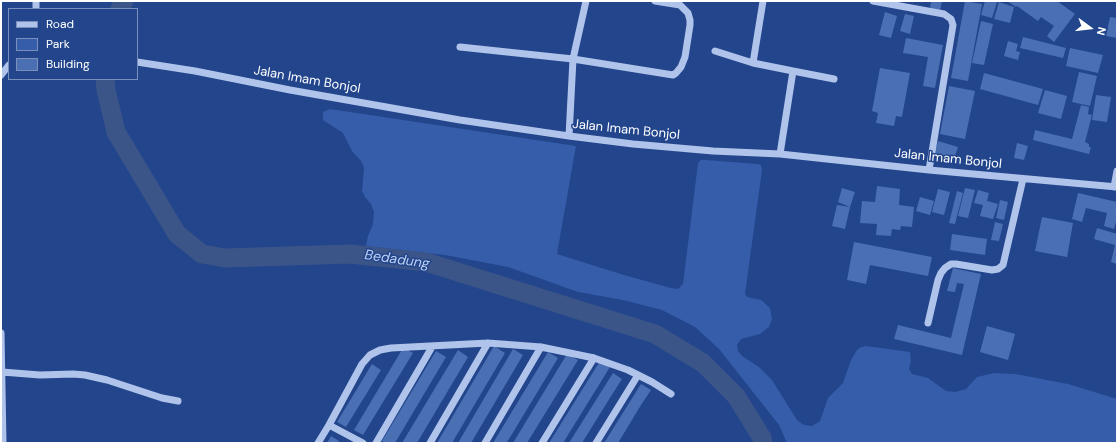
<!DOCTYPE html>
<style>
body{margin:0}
#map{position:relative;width:1118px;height:444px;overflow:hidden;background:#22458c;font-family:"DM Sans",sans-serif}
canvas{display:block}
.frame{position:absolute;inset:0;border:2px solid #fff;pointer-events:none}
.legend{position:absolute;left:8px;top:8px;width:130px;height:72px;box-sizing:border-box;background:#22458c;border:1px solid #7a8fba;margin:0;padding:5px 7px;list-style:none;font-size:12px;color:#fff}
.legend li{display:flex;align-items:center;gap:8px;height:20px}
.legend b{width:20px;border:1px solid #7a8fba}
.north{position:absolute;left:1070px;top:8px;width:40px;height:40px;-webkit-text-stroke:3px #22458c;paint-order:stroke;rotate:105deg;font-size:11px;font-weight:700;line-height:16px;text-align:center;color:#fff}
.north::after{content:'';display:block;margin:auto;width:14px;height:18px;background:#fff;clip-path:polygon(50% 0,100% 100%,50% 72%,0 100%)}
</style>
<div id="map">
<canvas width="1118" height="444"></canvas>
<div class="frame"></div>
<ul class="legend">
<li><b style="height:5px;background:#b0c4eb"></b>Road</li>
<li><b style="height:11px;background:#365da9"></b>Park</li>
<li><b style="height:11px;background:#4b6fb3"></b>Building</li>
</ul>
<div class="north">N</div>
</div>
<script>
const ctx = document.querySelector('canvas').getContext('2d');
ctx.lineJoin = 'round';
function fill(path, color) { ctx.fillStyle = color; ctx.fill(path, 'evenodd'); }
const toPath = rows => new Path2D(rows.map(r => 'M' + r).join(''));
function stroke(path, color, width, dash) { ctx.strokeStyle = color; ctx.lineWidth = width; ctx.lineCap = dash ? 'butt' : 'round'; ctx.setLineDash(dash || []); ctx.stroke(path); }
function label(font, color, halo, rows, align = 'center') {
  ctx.font = font + ' "DM Sans",sans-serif'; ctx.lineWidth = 3; ctx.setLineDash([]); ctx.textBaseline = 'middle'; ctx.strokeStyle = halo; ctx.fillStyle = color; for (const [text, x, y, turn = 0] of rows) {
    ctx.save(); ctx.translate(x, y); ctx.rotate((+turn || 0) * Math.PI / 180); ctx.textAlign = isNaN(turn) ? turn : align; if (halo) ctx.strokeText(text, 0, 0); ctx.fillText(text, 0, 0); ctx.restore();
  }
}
fill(toPath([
 [330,109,576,146,557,254,624,275,671,288,678,289,683,284,698,163,701,160,706,160,757,164,761,165,762,170,745,294,747,297,761,300,770,308,772,319,769,327,760,334,741,339,737,345,738,351,742,356,759,367,772,380,797,420,804,425,812,426,820,421,828,398,843,383,851,360,857,350,861,347,866,346,910,352,911,361,909,369,912,374,928,378,946,391,955,392,966,389,977,377,994,373,1016,374,1068,384,1117,399,1117,443,787,443,779,425,719,349,695,327,662,310,623,300,578,292,508,267,445,255,366,246,368,236,373,224,374,212,371,204,365,197,362,191,364,168,361,161,352,151,343,133,323,120,323,112]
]), '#365da9');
stroke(toPath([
 [120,9,124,1],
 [105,79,106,90,116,132,177,234,202,254,225,258,350,254,426,262,655,334,703,363,736,396,762,438,763,443]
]), '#3c5589', 19);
fill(toPath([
 [931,1,942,1,940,11,930,9],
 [965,1,982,4,968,81,951,78],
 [985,1,997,2,992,18,981,15],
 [1007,1,1057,1,1075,14,1054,42,1047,36,1054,26,1041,17,1038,21,1017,6,1016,7],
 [999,2,1014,7,1010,23,994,19],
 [885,12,897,16,891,38,879,35],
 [905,14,914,16,910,34,900,31],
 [1110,17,1117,18,1117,38,1106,36],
 [981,21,993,24,984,65,972,63],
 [1023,37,1066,48,1063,58,1020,48],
 [906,38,943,45,935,88,923,86,928,57,903,53],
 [1008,41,1018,44,1016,51,1020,52,1018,60,1004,56],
 [1070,48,1103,55,1098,73,1066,66],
 [880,68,910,73,902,117,896,116,894,126,876,123,878,113,872,111],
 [1079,72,1097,76,1090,106,1072,102],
 [984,73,1043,89,1038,105,980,89],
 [949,86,975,91,965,139,940,134],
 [1045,90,1067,96,1061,119,1038,113],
 [1096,95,1111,97,1107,122,1092,120],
 [1081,105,1089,107,1088,114,1092,115,1085,142,1089,144,1089,147,1091,147,1089,154,1033,140,1035,130,1072,139],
 [938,141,958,147,954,159,935,153],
 [1017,143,1028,146,1024,160,1014,158],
 [877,186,900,189,899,205,914,207,912,227,901,226,900,230,892,229,891,236,876,235,877,224,860,223,862,201,875,202],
 [842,188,855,192,850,207,838,202],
 [965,188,975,190,968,218,958,216],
 [938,189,950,192,944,215,932,212],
 [978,190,989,193,987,201,998,204,993,219,980,216,983,205,974,203],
 [957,191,963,193,955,224,949,223],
 [1078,193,1117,202,1117,218,1114,229,1104,226,1107,213,1086,208,1082,222,1072,219],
 [920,197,934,201,930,215,916,211],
 [1000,200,1008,202,1004,220,996,218],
 [837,205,850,207,845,229,832,226],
 [1042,217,1073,223,1067,257,1035,251],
 [995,222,1003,224,999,241,991,240],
 [1097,228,1117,234,1117,264,1111,262,1115,245,1094,239],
 [952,234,987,239,985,255,950,250],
 [854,242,932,257,928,276,870,265,866,284,847,280],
 [953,268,981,274,962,355,894,339,898,325,951,338,964,284,957,283,955,292,947,291],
 [987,326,1015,334,1008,360,980,352],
 [494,346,505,353,452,443,437,443],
 [403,348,413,353,363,435,354,430],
 [513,349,523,355,471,443,458,443],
 [458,350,468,357,417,443,402,443],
 [436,351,446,357,395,443,385,443,382,441],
 [548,352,558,358,509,439,506,443,493,443],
 [567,354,578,360,527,443,513,443],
 [600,361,610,367,563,443,549,443],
 [372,364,381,370,346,427,337,422],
 [613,373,622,379,608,401,582,443,569,443],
 [641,384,651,390,641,405,618,443,604,443],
 [331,436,339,441,338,443,327,443]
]), '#4b6fb3');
stroke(toPath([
 [763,1,753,63,793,71,780,154],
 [873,1,944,14,951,19,953,25,929,170],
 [36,9,36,1],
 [460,47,573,59,673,75,676,73,681,67,685,57,690,25,690,20,688,13,680,5,655,1],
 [715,51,753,63],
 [137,62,195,71,290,90,460,120,569,136,633,144,713,151,780,154,929,170,1117,187],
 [793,71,834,79],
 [1,75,9,65],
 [569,136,573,59,586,1],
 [1114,187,1117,171],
 [928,323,938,280,941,273,945,268,951,264,956,264,992,270,998,269,1003,265,1023,179],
 [1,333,3,443],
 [2,372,40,375,73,374,85,375,107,380,162,398,178,401],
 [329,425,362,364,370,355,380,350,391,348,488,343,541,347,594,358,628,370,652,382,671,394],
 [318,443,329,425,363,443],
 [376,443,432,347],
 [430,443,488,343],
 [485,443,541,347],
 [542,443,594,358],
 [596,443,638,375]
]), '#b0c4eb', 7);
label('13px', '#fff', '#22458c', [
 ["Jalan Imam Bonjol",307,80,10],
 ["Jalan Imam Bonjol",626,130,6],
 ["Jalan Imam Bonjol",948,159,6]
]);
label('italic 14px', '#bccff2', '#22458c', [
 ["Bedadung",397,260,8]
]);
</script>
